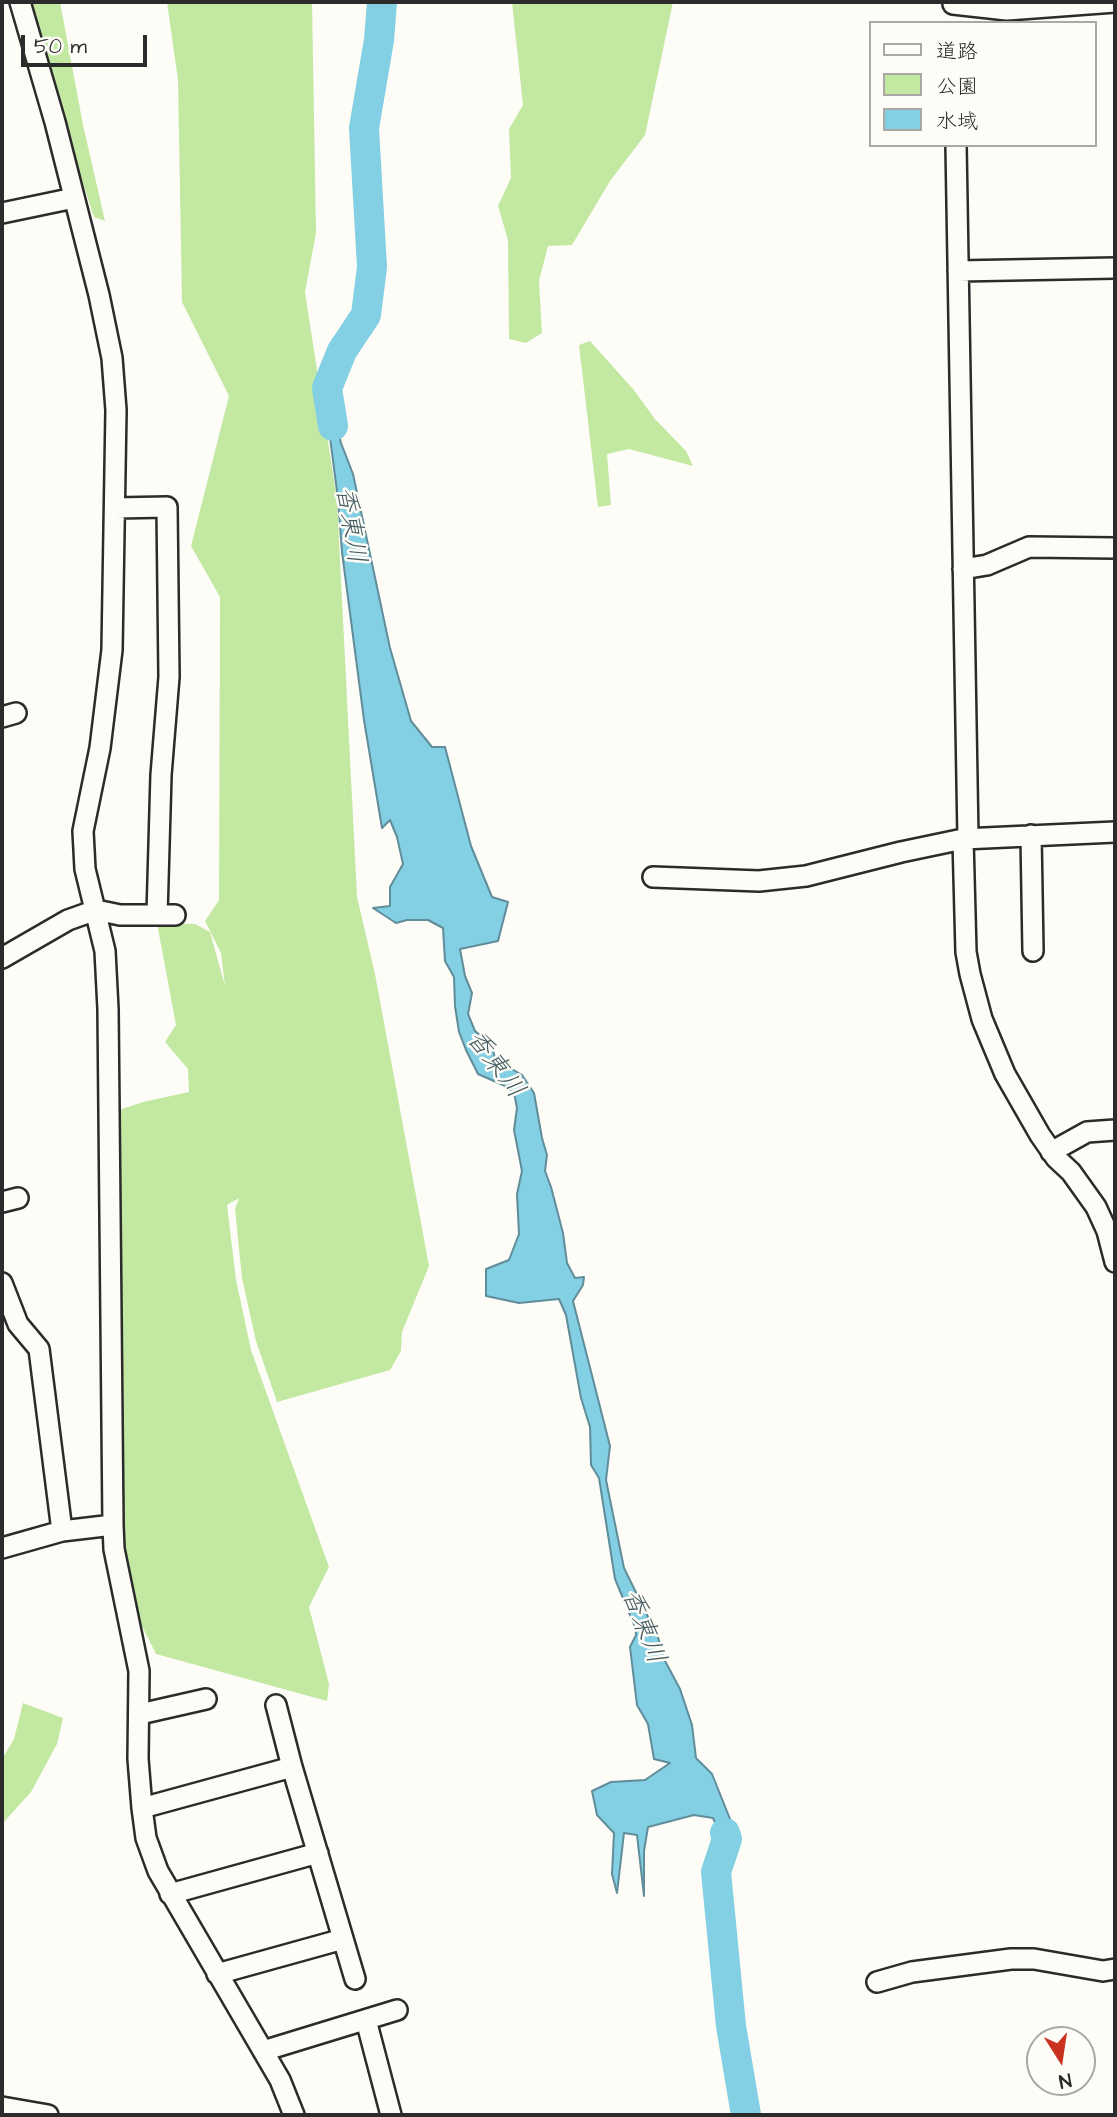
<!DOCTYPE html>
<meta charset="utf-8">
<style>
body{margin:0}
#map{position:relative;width:1117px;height:2117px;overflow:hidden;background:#fdfcf7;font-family:"Architects Daughter","Klee One",sans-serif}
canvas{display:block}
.frame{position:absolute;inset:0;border:4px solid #2b2b2b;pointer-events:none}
.legend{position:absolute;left:869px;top:21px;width:228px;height:126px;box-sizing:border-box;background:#fdfcf7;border:2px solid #a9a8a5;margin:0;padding:9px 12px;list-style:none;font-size:21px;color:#2b2b2b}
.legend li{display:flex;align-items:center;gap:14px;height:35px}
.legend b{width:35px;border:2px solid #a9a8a5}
.north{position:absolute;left:1026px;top:2026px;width:70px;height:70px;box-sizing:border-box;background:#fdfcf7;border:2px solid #a9a8a5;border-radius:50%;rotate:168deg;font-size:19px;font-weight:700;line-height:28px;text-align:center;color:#2b2b2b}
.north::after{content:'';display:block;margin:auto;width:24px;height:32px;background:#c8321e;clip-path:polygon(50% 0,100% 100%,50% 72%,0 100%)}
.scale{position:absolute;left:21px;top:35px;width:126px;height:32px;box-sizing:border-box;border:4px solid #2b2b2b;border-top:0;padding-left:9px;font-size:21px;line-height:24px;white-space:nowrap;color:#2b2b2b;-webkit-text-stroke:5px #fdfcf7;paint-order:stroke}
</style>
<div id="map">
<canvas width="1117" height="2117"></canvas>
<div class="frame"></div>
<ul class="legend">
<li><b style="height:9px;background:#fdfcf7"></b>道路</li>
<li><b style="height:19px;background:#c3e8a2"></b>公園</li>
<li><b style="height:19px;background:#83cfe3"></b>水域</li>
</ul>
<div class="north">N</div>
<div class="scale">50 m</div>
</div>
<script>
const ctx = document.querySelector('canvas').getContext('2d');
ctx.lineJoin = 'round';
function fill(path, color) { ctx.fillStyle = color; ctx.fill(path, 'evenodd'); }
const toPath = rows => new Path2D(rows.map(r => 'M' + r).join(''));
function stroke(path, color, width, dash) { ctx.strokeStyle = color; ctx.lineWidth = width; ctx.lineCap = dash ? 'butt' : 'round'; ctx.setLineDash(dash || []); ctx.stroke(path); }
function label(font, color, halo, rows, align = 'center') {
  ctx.font = font + ' "Architects Daughter","Klee One",sans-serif'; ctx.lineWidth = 5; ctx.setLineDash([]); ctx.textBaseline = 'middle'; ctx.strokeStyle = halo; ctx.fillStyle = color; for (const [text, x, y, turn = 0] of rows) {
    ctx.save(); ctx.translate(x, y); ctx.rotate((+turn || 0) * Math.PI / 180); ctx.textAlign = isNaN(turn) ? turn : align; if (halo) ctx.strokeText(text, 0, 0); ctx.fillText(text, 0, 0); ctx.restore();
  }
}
fill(toPath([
 [29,2,60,2,83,125,105,221,94,217,59,110],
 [167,2,312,2,316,233,305,292,337,500,357,897,375,974,429,1266,402,1332,401,1351,390,1370,277,1402,256,1341,242,1278,235,1209,239,1198,227,1205,236,1280,251,1350,329,1567,309,1607,329,1684,327,1701,156,1654,137,1616,123,1550,119,1110,143,1102,189,1092,188,1069,165,1042,176,1025,157,923,195,924,210,932,225,986,221,953,205,921,219,900,220,597,191,546,229,396,182,302,178,80],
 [512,2,673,2,645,135,610,181,572,245,548,246,539,281,542,333,526,343,509,339,508,240,498,206,511,178,509,129,523,105],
 [590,341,633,389,655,419,686,451,693,466,629,449,607,454,611,505,598,507,579,345],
 [23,1703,63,1718,57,1744,31,1792,2,1824,2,1759,14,1739]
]), '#c3e8a2');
const water = toPath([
 [327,388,341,443,353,474,390,648,411,721,432,747,445,747,471,846,492,897,508,902,498,941,460,949,465,976,472,993,468,1014,475,1031,492,1045,495,1059,522,1075,534,1093,542,1138,547,1155,545,1171,551,1187,563,1233,567,1263,575,1278,584,1277,583,1285,573,1301,610,1446,606,1480,624,1568,658,1637,664,1659,680,1689,692,1725,696,1758,712,1774,730,1819,733,1835,730,1853,726,1864,716,1872,715,1858,723,1840,713,1818,694,1815,648,1827,644,1851,644,1896,637,1835,624,1833,617,1893,612,1874,614,1833,597,1815,592,1791,611,1782,645,1780,670,1763,654,1759,648,1724,637,1705,630,1647,636,1635,635,1627,615,1579,599,1478,591,1465,590,1427,581,1398,566,1315,559,1299,519,1303,486,1296,486,1269,509,1260,519,1234,517,1194,522,1171,514,1130,517,1108,514,1093,503,1085,478,1074,466,1050,459,1032,455,1006,454,977,445,961,443,928,428,920,407,920,396,923,373,908,390,906,390,887,403,864,397,837,390,820,382,828,364,720,342,552,338,499,327,414,327,388]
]);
fill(water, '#83cfe3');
stroke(water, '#608d99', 2);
stroke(toPath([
 [333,426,327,388,342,351,366,315,372,267,364,128,379,40,382,2],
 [725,1833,727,1839,716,1872,731,2026,746,2115]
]), '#83cfe3', 30);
const minor = toPath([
 [20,2,55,122,99,295,112,358,116,410,112,650,100,748,83,831,85,869,105,951,108,1009,113,1525,114,1549,139,1671,138,1759,142,1808,146,1838,158,1871,280,2080,294,2115],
 [953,4,1007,10,1115,2],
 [956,145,968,839],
 [2,213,74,198],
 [958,271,1115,268],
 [115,508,167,507,169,677,161,775,157,915],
 [963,569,987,565,1029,547,1115,548],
 [2,717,16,713],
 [1031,835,1033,951],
 [963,839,966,952,970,974,982,1019,1005,1074,1040,1135,1056,1158,1071,1172,1096,1207,1107,1231,1115,1262],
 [653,877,759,881,806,876,901,852,963,839,1115,832],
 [2,958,68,920,96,910,120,915,175,915],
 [1051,1152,1087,1132,1115,1130],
 [2,1202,18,1198],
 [2,1283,18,1324,39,1349,62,1531],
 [2,1548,62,1531,113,1525],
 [276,1705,292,1767,355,1979],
 [140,1714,206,1699],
 [142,1808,292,1767],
 [170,1894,318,1853],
 [217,1974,343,1939],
 [877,1982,912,1972,1011,1959,1034,1959,1103,1971,1115,1969],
 [366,2020,391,2115],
 [263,2051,397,2010],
 [2,2107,48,2115]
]);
stroke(minor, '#2b2b2b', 24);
stroke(minor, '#fdfcf7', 19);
label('italic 26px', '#455c62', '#fdfcf7', [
 ["香東川",349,525,81],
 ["香東川",494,1065,53],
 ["香東川",642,1627,69]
]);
</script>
